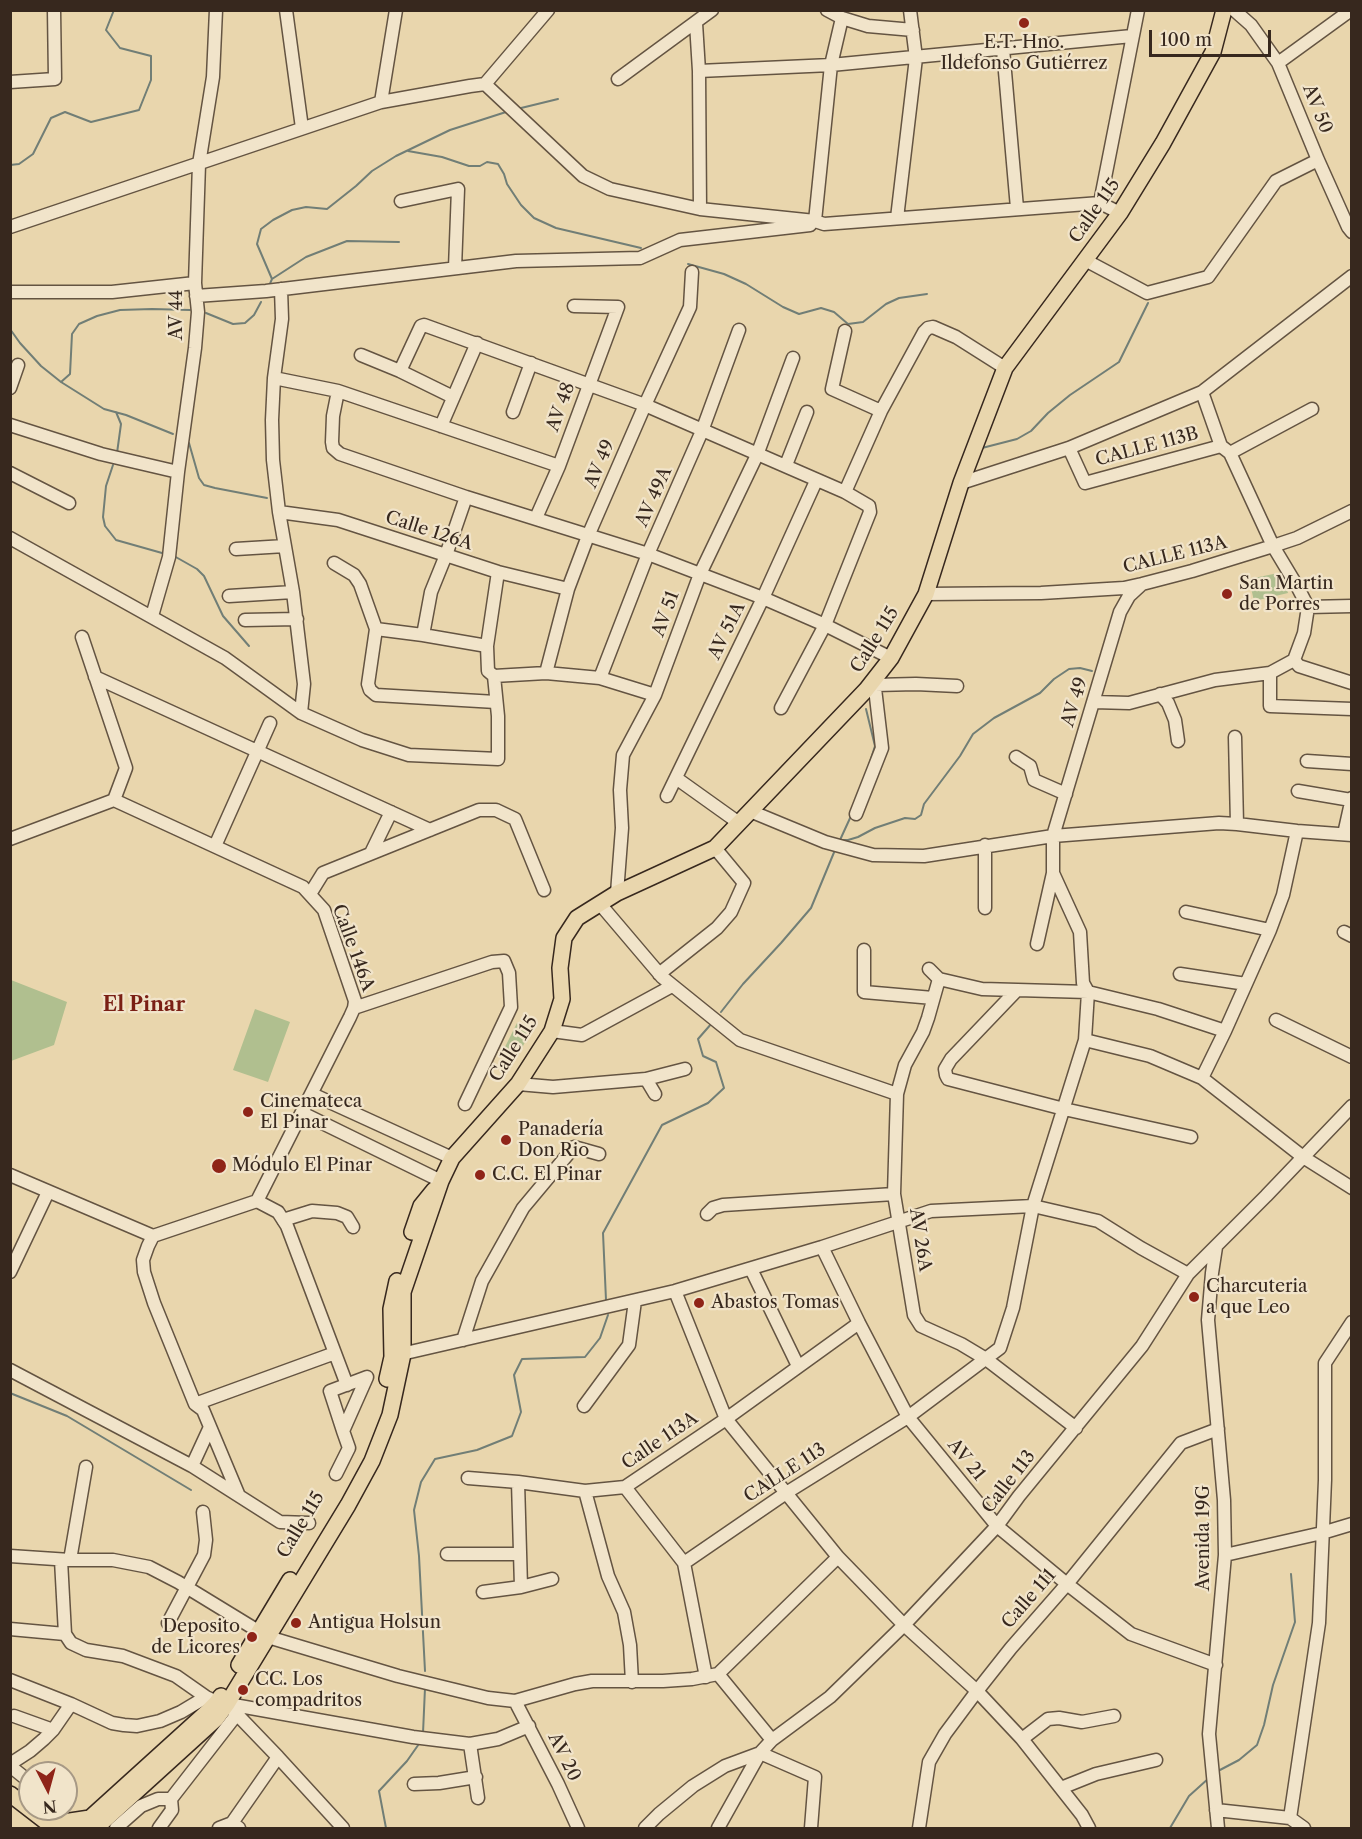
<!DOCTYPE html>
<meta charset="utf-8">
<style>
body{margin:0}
#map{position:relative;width:1362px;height:1839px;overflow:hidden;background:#e9d6ad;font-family:"Libre Caslon Text",serif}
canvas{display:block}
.frame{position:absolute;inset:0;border:12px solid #37281e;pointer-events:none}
.north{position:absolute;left:18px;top:1761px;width:60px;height:60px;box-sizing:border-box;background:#f1e4ca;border:2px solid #a79985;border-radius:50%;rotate:174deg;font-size:16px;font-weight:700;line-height:24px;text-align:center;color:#37281e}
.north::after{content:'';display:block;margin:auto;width:21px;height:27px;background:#8f2418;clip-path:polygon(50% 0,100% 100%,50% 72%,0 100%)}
.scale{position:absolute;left:1149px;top:30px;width:122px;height:27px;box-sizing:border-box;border:3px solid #37281e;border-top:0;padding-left:8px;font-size:18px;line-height:21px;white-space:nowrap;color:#37281e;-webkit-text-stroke:4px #f1e4ca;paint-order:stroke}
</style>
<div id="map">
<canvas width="1362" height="1839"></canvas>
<div class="frame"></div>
<div class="north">N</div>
<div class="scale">100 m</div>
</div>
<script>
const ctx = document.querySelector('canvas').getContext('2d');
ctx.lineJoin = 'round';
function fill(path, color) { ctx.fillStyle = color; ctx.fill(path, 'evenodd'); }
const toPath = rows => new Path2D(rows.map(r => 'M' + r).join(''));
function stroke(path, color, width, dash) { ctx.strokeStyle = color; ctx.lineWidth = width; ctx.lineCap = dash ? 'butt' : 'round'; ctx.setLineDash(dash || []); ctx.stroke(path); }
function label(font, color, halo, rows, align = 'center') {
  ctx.font = font + ' "Libre Caslon Text",serif'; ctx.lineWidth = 4.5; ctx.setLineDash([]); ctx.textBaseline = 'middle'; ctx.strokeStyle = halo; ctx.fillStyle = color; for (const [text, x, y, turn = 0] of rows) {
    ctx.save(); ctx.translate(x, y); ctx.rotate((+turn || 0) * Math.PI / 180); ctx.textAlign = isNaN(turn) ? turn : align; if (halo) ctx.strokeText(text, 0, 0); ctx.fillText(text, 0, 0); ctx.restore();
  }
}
fill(toPath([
 [1283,572,1288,593,1254,601,1249,579],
 [11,980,67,1002,54,1045,11,1061],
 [255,1009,290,1022,268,1082,233,1070],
 [517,1023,531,1030,518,1056,504,1049]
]), '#b0bf8f');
stroke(toPath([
 [517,109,558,99],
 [408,151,442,157,469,166,480,166,487,162,498,164,504,174,507,184,521,205,534,218,556,228,641,248],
 [10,165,19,164,33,154,51,118,65,112,91,122,139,110,151,80,151,56,120,48,106,30,114,10],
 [688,264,724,274,746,284,783,307,799,314,821,308,834,312,848,324,863,322,886,304,899,298,927,294],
 [272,279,306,257,347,241,399,242],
 [269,286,272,279,257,244,261,229,273,220,292,210,306,207,327,209,356,186,372,171,396,156,450,130,506,112],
 [206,313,233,324,245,323,254,315,261,302],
 [10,329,20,343,41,366,61,382,104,409,126,415,173,434],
 [61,382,70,374,72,334,79,324,97,316,120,310,152,309,190,310],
 [116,412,121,424,117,453],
 [189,443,199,478,204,485,215,488,267,498],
 [982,448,1017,439,1031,431,1048,413,1070,395,1119,362,1148,303],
 [113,465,106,486,103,517,105,526,116,540,162,553],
 [174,556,197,569,204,576,223,616,249,646],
 [866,709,875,746,868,768],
 [851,816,840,840,848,840,858,837,875,828,905,818,915,819,921,815,924,804,960,756,973,734,994,718,1040,693,1054,679,1069,669,1080,668,1092,671],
 [721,1012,743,984,781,943,811,908,835,850],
 [606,1300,603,1233,662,1125,708,1103,724,1088,716,1062,703,1056,698,1039,712,1023],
 [10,1393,67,1416,191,1490],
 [425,1671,419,1556,414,1510,421,1482,435,1459,477,1450,512,1436,521,1412,514,1375,522,1359,585,1357,600,1338,608,1315],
 [423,1733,425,1688],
 [1218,1771,1239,1760,1257,1745,1264,1725,1273,1685,1295,1622,1291,1574],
 [386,1828,379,1791,407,1761,421,1741],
 [1170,1828,1189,1796,1209,1778]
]), '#717e76', 2);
const minor = toPath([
 [286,10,302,128],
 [827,10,842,18,868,26,913,30],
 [1234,10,1251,25,1278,63,1318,160,1348,227,1352,232],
 [696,23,699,71,700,209],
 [1003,49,1017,208],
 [1278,63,1351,10],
 [699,71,831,65,1132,36],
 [618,79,712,10],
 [10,82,55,79,54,10],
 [485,84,548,10],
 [381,102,396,10],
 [401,201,458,189,455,268],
 [1100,203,1138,10],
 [897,218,916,58,910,10],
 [815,221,831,65,842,18],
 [10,227,381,102,470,86,485,84,583,176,610,189,700,209,815,221,824,224,1100,203,1120,213],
 [1085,260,1147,293,1208,277,1276,181,1318,160],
 [281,289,282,319,274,378,272,420,273,460,279,512,293,592,304,684,301,713],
 [10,292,112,292,195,283],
 [196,296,266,291,516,261,640,258,680,240,810,225],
 [845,331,832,389,881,411],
 [361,355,400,371,453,397],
 [400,371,421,326,424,325,645,405,845,492,869,506,870,512,825,625,781,708],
 [274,378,338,391,559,466],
 [10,388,18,365],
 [338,391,333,416,332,442,333,448,340,454,466,497,648,554,763,598,825,625,891,658],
 [513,412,531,363],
 [10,425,101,454,178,472],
 [441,426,477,343],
 [1069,448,1085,483,1221,446],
 [1230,453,1312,409],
 [786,465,807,412],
 [10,473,69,503],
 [961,483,1069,448,1202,392,1352,276],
 [845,492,881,411,924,332,928,328,933,327,956,337,1005,368],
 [279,512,338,520,498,572,568,589],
 [536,518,559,466,618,307,574,306],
 [10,538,225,658,301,713,362,740,409,755,498,759,498,716,494,676,488,671,487,646,498,572],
 [236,549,285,546],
 [334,563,354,575,360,584,376,629,368,684,370,690,376,695,496,702],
 [926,594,1041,593,1124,588,1142,584,1192,571,1273,546,1297,538,1352,511],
 [229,596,293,592],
 [1308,607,1352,606],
 [152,616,169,557,178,472,195,348,198,312,195,283,199,164,213,77,216,10],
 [245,620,297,619],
 [376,629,423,635,487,646],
 [423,635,431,592,446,555,466,497],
 [82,637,126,768,114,800],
 [1294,660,1299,666,1352,683],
 [546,673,568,589,588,536,645,405,690,307,692,272],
 [1270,673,1270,706,1352,709],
 [494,676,546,673,600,678,655,695],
 [95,677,430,830],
 [600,678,648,554,702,431,739,330],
 [875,685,916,684,957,686],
 [1160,694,1168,703,1175,720,1178,741],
 [1094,702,1129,703,1215,680,1270,673,1294,660,1304,633,1308,607,1297,586,1273,546,1230,453,1221,446,1202,392],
 [1235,737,1237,824],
 [1016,757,1030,766,1034,780,1066,794],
 [1307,761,1352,764],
 [676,778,739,823],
 [1298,791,1351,800],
 [667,796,763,598,816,481],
 [750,811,825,842,873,855,924,856,1053,836,1219,823,1237,824,1297,831,1352,835],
 [856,814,882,748,874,680],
 [1344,834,1352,798],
 [10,839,114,800,303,887,324,910,355,1001,354,1008,350,1017,257,1201,153,1236,10,1175],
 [985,845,985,908],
 [215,846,270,723],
 [371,853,391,812],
 [617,893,622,828,620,790,623,755,655,695,700,574,757,455,793,358],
 [310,894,323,873,479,810,496,810,515,819,544,890],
 [600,904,662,977,740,1040,897,1094],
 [1186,912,1270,930],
 [1344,932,1352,936],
 [1037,944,1053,873],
 [864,950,864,992,933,998],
 [929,969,939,979,982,989,1088,992,1158,1009,1225,1031],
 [659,974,717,928,731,912,744,883,715,848],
 [1180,974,1246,984],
 [939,979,928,1018,923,1032,905,1065,897,1094,894,1194,914,1315,921,1326,961,1344,986,1359,1076,1428],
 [1017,990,951,1059,945,1069,946,1075,948,1079,1064,1109,1191,1137],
 [354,1008,492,962,504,961,509,973,511,1007,465,1104],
 [1276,1020,1352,1057],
 [552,1031,582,1035,672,986],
 [1085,1040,1150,1056,1202,1078,1303,1157,1352,1188],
 [1202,1078,1225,1031,1270,930,1283,895,1297,831],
 [646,1079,655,1094],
 [518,1084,553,1087,646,1079,685,1069],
 [312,1094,452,1158],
 [302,1113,441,1181],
 [257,1201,278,1212,287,1226,347,1385],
 [707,1214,713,1208,723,1205,894,1194],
 [283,1220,312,1211,337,1213,347,1217,353,1227],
 [153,1236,148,1246,143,1260,144,1272,154,1303,195,1404,203,1410,239,1496],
 [822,1247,859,1323,908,1417,997,1526,1067,1584,1131,1634,1216,1665],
 [1216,1247,1212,1273,1208,1320,1224,1500,1225,1555,1209,1734,1218,1828],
 [751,1269,798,1366],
 [10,1272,48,1192],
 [675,1291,726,1419,838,1557,904,1625,977,1691,1022,1739,1082,1815,1089,1828],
 [463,1340,482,1281,523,1208,574,1147,599,1154],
 [397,1355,675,1291,822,1247,931,1211,1033,1206,1098,1221,1141,1248,1188,1274],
 [10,1370,192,1466,280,1522,309,1523],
 [195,1404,335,1353],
 [584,1406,629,1345,635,1301],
 [192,1466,210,1427],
 [336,1474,349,1448,343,1431,330,1391,367,1377,343,1431],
 [468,1478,518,1482],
 [625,1487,684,1563,706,1677],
 [585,1491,608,1576,624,1612,630,1645,632,1682],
 [447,1554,520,1554],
 [1225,1555,1322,1533,1352,1524],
 [10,1556,70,1560,113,1560,149,1567,178,1582,268,1637,398,1676,488,1698,515,1701,575,1684,592,1681,663,1681,692,1679,718,1674,838,1557],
 [61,1560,65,1634,71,1643,86,1650,123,1656,176,1676,206,1697,217,1702,413,1737,470,1744,498,1739,529,1726],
 [70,1560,86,1467],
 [684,1563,786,1493,908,1417,1000,1348,1013,1308,1033,1206,1085,1040,1088,992,1083,983,1080,932,1053,873,1053,836,1120,612,1129,596,1142,584],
 [521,1587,518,1482,585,1491,625,1487,726,1419,859,1323],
 [483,1592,521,1587,552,1579],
 [168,1623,204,1555,206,1540,203,1512],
 [10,1629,65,1634],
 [718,1674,772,1740],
 [10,1680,71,1704,112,1723,124,1725,137,1726,160,1721,181,1712,206,1697],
 [515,1701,558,1784,578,1828],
 [228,1705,278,1757,343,1828],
 [14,1716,53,1730],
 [1022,1739,1048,1719,1059,1718,1082,1722,1114,1716],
 [470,1744,478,1798],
 [10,1764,30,1751,44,1739,53,1730,71,1704],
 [10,1766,30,1782],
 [414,1784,439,1783,476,1777],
 [1061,1788,1096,1774,1156,1760],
 [1216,1810,1290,1818,1304,1828],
 [1290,1818,1319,1623,1325,1480,1325,1363,1352,1322],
 [116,1828,141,1806,158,1799,171,1799],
 [159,1828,172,1810,171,1799,237,1714],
 [219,1828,232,1823],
 [239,1828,232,1823,278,1757],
 [645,1828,659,1814,693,1786,725,1766,760,1753,772,1740,830,1697,904,1625,997,1526,1019,1496,1142,1346,1188,1274,1266,1196,1352,1106],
 [718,1828,760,1753,815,1777,811,1828],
 [919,1828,929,1762,945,1734,977,1691,1011,1648,1067,1584,1181,1443,1218,1429]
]);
const major = toPath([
 [412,1232,421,1206,434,1190],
 [387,1379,392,1357,391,1309,397,1281],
 [239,1665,290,1580],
 [10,1794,45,1821,57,1823,90,1818],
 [79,1828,207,1712,217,1702,221,1696],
 [96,1828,216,1719,227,1704,348,1505,372,1461,390,1415,403,1354,403,1292,441,1181,452,1158,518,1084,552,1031,562,999,560,968,564,938,577,918,617,893,715,848,866,690,891,658,926,594,961,483,1005,368,1120,213,1163,143,1213,52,1224,10]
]);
stroke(minor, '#645442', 15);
stroke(major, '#37281e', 18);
stroke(minor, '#f1e4ca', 12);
stroke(major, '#e9d6ad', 15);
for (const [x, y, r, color] of [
 [1024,23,6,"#8f2418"],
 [1227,594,6,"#8f2418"],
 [248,1112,6,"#8f2418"],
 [506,1140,6,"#8f2418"],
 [219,1166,8,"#8f2418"],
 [480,1175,6,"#8f2418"],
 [1194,1297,6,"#8f2418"],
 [699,1303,6,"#8f2418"],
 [296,1623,6,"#8f2418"],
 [252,1637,6,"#8f2418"],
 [243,1690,6,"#8f2418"]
]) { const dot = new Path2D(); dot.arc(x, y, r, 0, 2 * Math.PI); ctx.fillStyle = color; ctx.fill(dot); stroke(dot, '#f1e4ca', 2); }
label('18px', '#37281e', '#f1e4ca', [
 ["E.T. Hno.",1024,43,"center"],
 ["Ildefonso Gutiérrez",1024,64,"center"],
 ["San Martin",1239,584],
 ["de Porres",1239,605],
 ["Cinemateca",260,1102],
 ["El Pinar",260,1123],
 ["Panadería",518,1130],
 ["Don Rio",518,1151],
 ["Módulo El Pinar",232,1166],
 ["C.C. El Pinar",492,1175],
 ["Charcuteria",1206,1287],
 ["a que Leo",1206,1308],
 ["Abastos Tomas",711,1303],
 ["Antigua Holsun",308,1623],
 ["Deposito",240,1627,"right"],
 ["de Licores",240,1648,"right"],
 ["CC. Los",255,1680],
 ["compadritos",255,1701]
], 'left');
label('18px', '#37281e', '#f1e4ca', [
 ["AV 50",1317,109,68],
 ["Calle 115",1095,211,-55],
 ["AV 44",177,315,-90],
 ["AV 48",561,407,-70],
 ["CALLE 113B",1147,447,-15],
 ["AV 49",600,464,-67],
 ["AV 49A",654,497,-66],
 ["Calle 126A",429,531,18],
 ["CALLE 113A",1175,555,-14],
 ["AV 51",666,614,-70],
 ["AV 51A",727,631,-64],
 ["Calle 115",875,640,-58],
 ["AV 49",1075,702,-73],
 ["Calle 146A",353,948,70],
 ["Calle 115",514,1049,-58],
 ["AV 26A",920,1240,81],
 ["Calle 113A",660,1441,-34],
 ["AV 21",966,1460,51],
 ["CALLE 113",785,1473,-33],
 ["Calle 113",1009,1482,-52],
 ["Calle 115",301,1525,-59],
 ["Avenida 19G",1204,1538,-90],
 ["Calle 111",1029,1599,-49],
 ["AV 20",564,1757,64]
]);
label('bold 20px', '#7a1f14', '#f1e4ca', [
 ["El Pinar",144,1005]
]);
</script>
